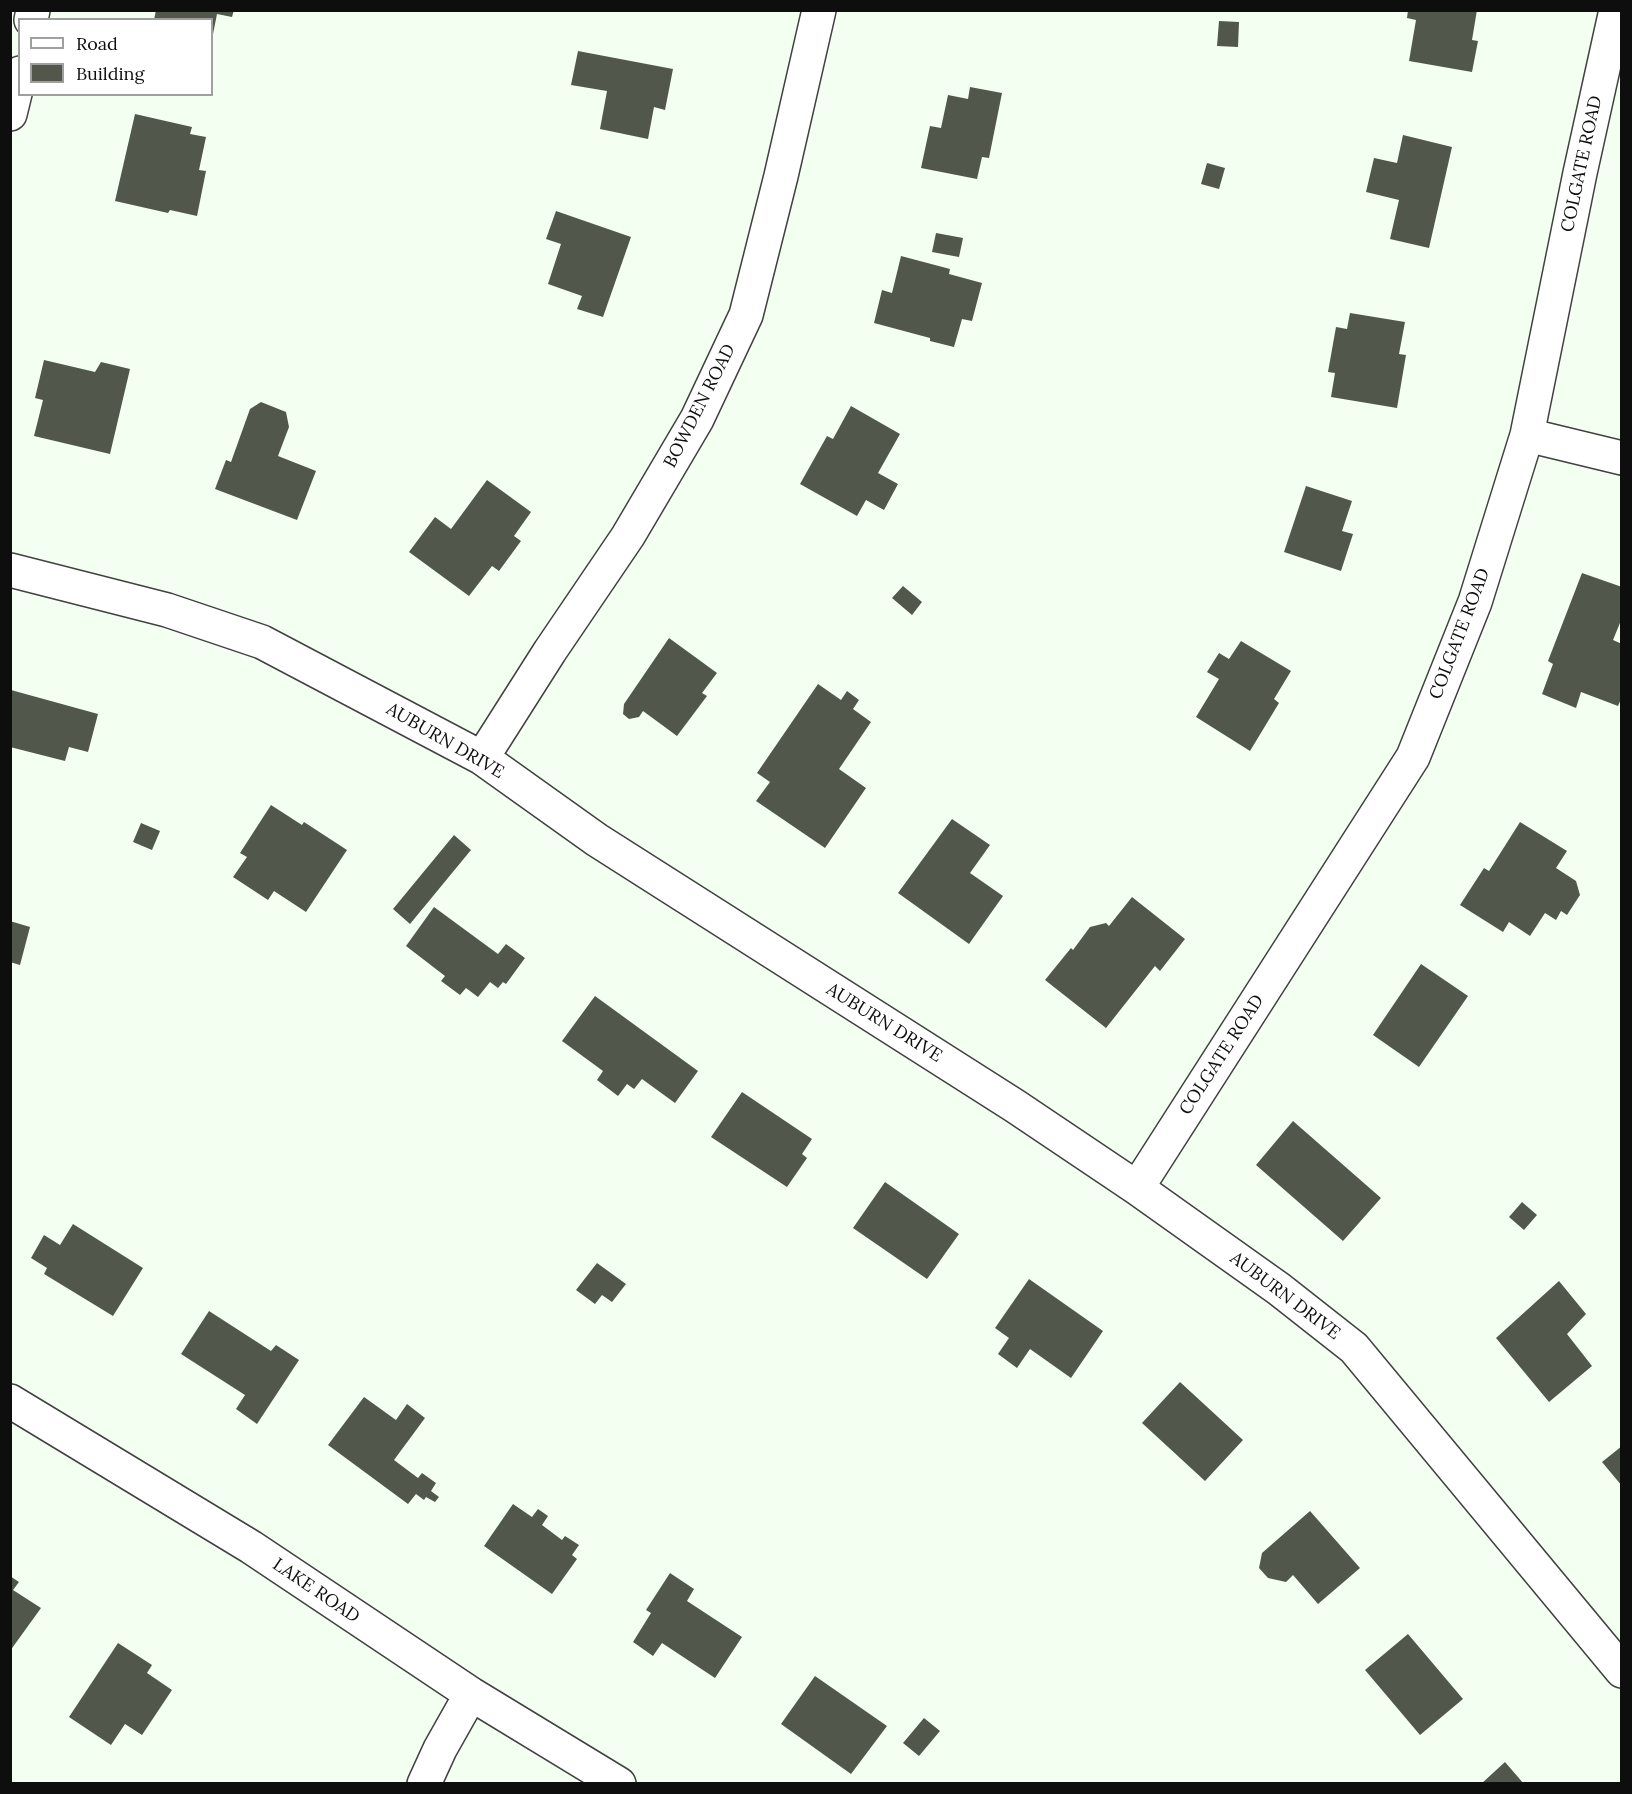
<!DOCTYPE html>
<style>
body{margin:0}
#map{position:relative;width:1632px;height:1794px;overflow:hidden;background:#f3fff0;font-family:Lora,serif}
canvas{display:block}
.frame{position:absolute;inset:0;border:12px solid #0e0e0e;pointer-events:none}
.legend{position:absolute;left:18px;top:18px;width:195px;height:78px;box-sizing:border-box;background:#fff;border:2px solid #9f9f9f;margin:0;padding:8px 10px;list-style:none;font-size:18px;color:#0e0e0e}
.legend li{display:flex;align-items:center;gap:12px;height:30px}
.legend b{width:30px;border:2px solid #9f9f9f}
</style>
<div id="map">
<canvas width="1632" height="1794"></canvas>
<div class="frame"></div>
<ul class="legend">
<li><b style="height:8px;background:#fff"></b>Road</li>
<li><b style="height:16px;background:#52574b"></b>Building</li>
</ul>
</div>
<script>
const ctx = document.querySelector('canvas').getContext('2d');
ctx.lineJoin = 'round';
function fill(path, color) { ctx.fillStyle = color; ctx.fill(path, 'evenodd'); }
const toPath = rows => new Path2D(rows.map(r => 'M' + r).join(''));
function stroke(path, color, width, dash) { ctx.strokeStyle = color; ctx.lineWidth = width; ctx.lineCap = dash ? 'butt' : 'round'; ctx.setLineDash(dash || []); ctx.stroke(path); }
function label(font, color, halo, rows, align = 'center') {
  ctx.font = font + ' Lora,serif'; ctx.lineWidth = 6; ctx.setLineDash([]); ctx.textBaseline = 'middle'; ctx.strokeStyle = halo; ctx.fillStyle = color; for (const [text, x, y, turn = 0] of rows) {
    ctx.save(); ctx.translate(x, y); ctx.rotate((+turn || 0) * Math.PI / 180); ctx.textAlign = isNaN(turn) ? turn : align; if (halo) ctx.strokeText(text, 0, 0); ctx.fillText(text, 0, 0); ctx.restore();
  }
}
fill(toPath([
 [156,10,234,10,232,17,217,14,213,34,212,20,154,20],
 [1408,10,1477,10,1472,40,1478,41,1472,72,1409,61,1416,20,1407,18],
 [1219,21,1239,22,1238,47,1217,46],
 [578,51,673,69,665,110,654,107,648,139,600,129,607,91,571,85],
 [970,87,1002,93,989,158,982,157,977,179,921,168,930,126,941,128,948,95,968,99],
 [135,114,192,127,190,134,206,137,199,170,206,171,197,216,170,210,168,213,115,201],
 [1403,135,1452,147,1429,248,1390,239,1399,200,1366,192,1374,158,1397,163],
 [1207,163,1225,168,1219,189,1201,184],
 [556,211,631,237,603,317,577,309,582,296,548,284,561,244,546,239],
 [936,233,963,238,959,257,932,252],
 [901,256,950,269,949,274,982,283,972,321,962,319,954,347,930,341,930,338,874,323,882,290,892,293],
 [1350,313,1405,322,1399,354,1406,355,1397,408,1331,397,1335,373,1328,372,1336,327,1347,329],
 [44,360,95,372,101,362,130,369,110,454,34,436,43,400,35,398],
 [261,402,286,412,289,427,278,456,316,471,297,520,215,489,226,460,231,462,250,409],
 [851,406,900,434,878,473,898,484,884,510,866,500,857,516,800,484,827,436,833,439],
 [487,480,531,512,514,536,521,541,499,571,492,566,469,596,409,552,435,517,451,529],
 [1306,486,1352,501,1342,531,1353,534,1341,571,1284,552],
 [1582,573,1622,587,1622,618,1613,640,1622,644,1622,697,1618,706,1581,692,1576,708,1542,694,1553,664,1548,661],
 [903,586,922,602,912,615,892,598],
 [669,638,717,673,702,693,707,696,677,736,643,711,639,717,629,719,623,714,624,704],
 [1241,641,1291,671,1274,699,1279,703,1250,751,1196,717,1219,679,1207,672,1219,653,1229,659],
 [818,684,841,700,847,691,859,700,853,709,871,722,839,769,866,788,825,848,756,801,770,782,757,773],
 [11,690,98,714,88,752,69,747,65,761,10,747],
 [271,805,302,825,304,822,347,850,306,912,274,891,268,900,233,877,247,857,240,853],
 [952,819,990,845,970,873,1003,896,969,944,898,893],
 [1520,822,1567,851,1556,868,1576,881,1580,895,1567,915,1561,911,1556,920,1545,913,1530,936,1509,922,1503,932,1460,905,1484,868,1489,871],
 [141,823,160,831,152,850,133,842],
 [454,835,471,850,410,924,393,909],
 [1132,897,1185,939,1160,971,1155,966,1106,1028,1045,980,1071,948,1073,950,1090,927,1106,923,1109,926],
 [434,907,498,954,506,944,525,958,506,984,503,982,498,988,490,982,478,997,466,988,460,995,441,981,445,976,406,946],
 [10,921,30,927,20,965,10,962],
 [1421,964,1468,996,1419,1067,1373,1035],
 [595,996,698,1071,675,1103,642,1079,634,1089,627,1084,618,1096,597,1080,603,1071,562,1041],
 [742,1092,812,1139,802,1154,807,1158,787,1187,711,1137],
 [1293,1121,1381,1198,1343,1241,1256,1165],
 [885,1182,959,1234,927,1279,853,1228],
 [1522,1202,1537,1215,1524,1230,1509,1217],
 [73,1224,143,1268,113,1316,44,1274,47,1268,31,1258,44,1235,60,1245],
 [597,1263,626,1284,612,1302,602,1295,595,1304,576,1290],
 [1029,1279,1103,1331,1071,1378,1030,1349,1017,1368,998,1354,1009,1338,995,1328],
 [1559,1281,1586,1314,1567,1334,1592,1366,1549,1402,1496,1338],
 [209,1311,271,1351,276,1345,299,1360,257,1424,236,1409,245,1395,181,1354],
 [1180,1382,1243,1440,1205,1481,1142,1423],
 [364,1397,396,1420,407,1404,425,1418,394,1460,418,1478,422,1473,436,1483,431,1491,439,1497,435,1502,426,1497,424,1500,416,1494,408,1504,328,1445],
 [1622,1446,1622,1486,1602,1462],
 [513,1504,532,1517,538,1509,548,1516,542,1525,562,1540,565,1536,579,1545,572,1555,577,1559,552,1594,484,1546],
 [1310,1511,1360,1568,1318,1604,1293,1575,1286,1582,1268,1578,1259,1568,1262,1553],
 [670,1573,694,1589,687,1601,742,1637,715,1678,662,1643,653,1656,633,1642,651,1613,646,1610],
 [10,1576,19,1582,13,1590,41,1608,10,1651],
 [1408,1634,1463,1699,1420,1735,1365,1670],
 [118,1643,152,1665,147,1673,172,1690,142,1735,125,1724,111,1745,69,1717],
 [815,1676,887,1726,851,1774,781,1724],
 [924,1718,940,1731,919,1756,903,1743],
 [1505,1762,1524,1784,1481,1784]
]), '#52574b');
const minor = toPath([
 [31,20,33,10],
 [10,114,20,73],
 [1527,435,1622,458],
 [10,570,167,610,262,642,482,758,597,840,1015,1106,1137,1188,1279,1289,1354,1348,1622,1671],
 [482,758,550,651,628,536,697,419,746,315,781,176,819,10],
 [1137,1188,1413,757,1475,602,1527,435,1580,173,1616,10],
 [10,1401,251,1547,471,1694,619,1784],
 [424,1784,440,1749,471,1694]
]);
stroke(minor, '#414141', 36);
stroke(minor, '#fff', 33);
label('18px', '#0e0e0e', '#fff', [
 ["COLGATE ROAD",1582,164,-78],
 ["BOWDEN ROAD",700,406,-63],
 ["COLGATE ROAD",1460,634,-69],
 ["AUBURN DRIVE",445,741,30],
 ["AUBURN DRIVE",884,1023,32],
 ["COLGATE ROAD",1222,1055,-57],
 ["AUBURN DRIVE",1285,1296,37],
 ["LAKE ROAD",316,1591,34]
]);
</script>
